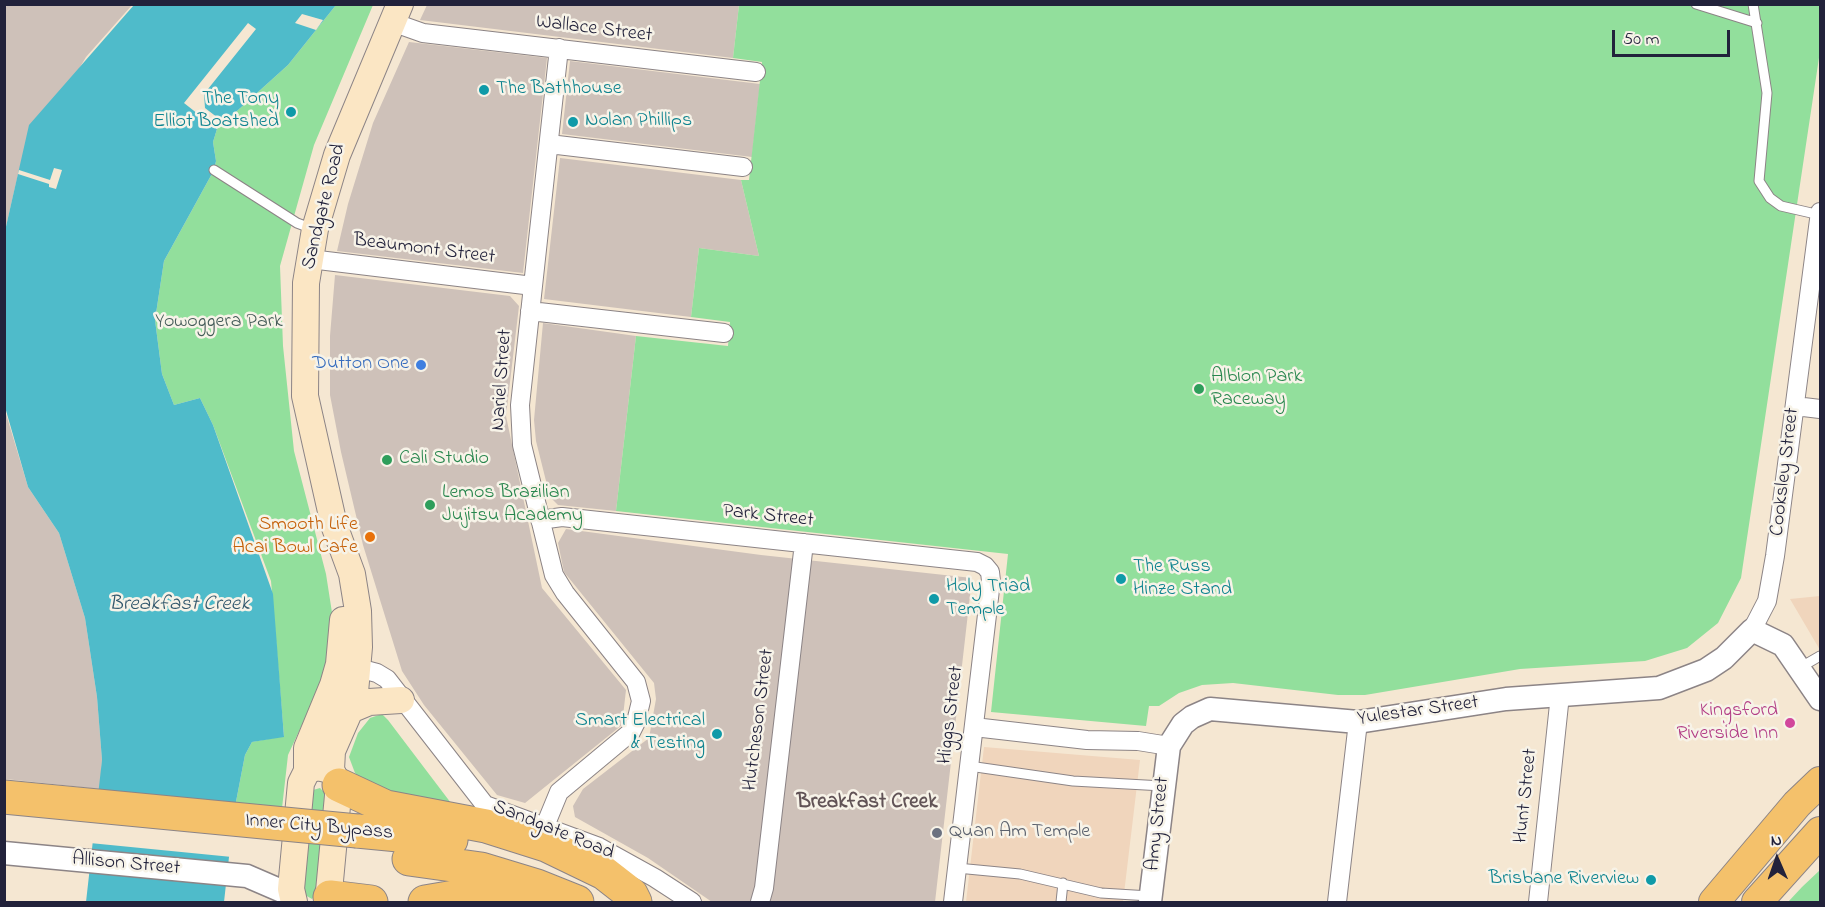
<!DOCTYPE html>
<style>
body{margin:0}
#map{position:relative;width:1825px;height:907px;overflow:hidden;background:#f5e7d2;font-family:"Indie Flower",sans-serif}
canvas{display:block}
.frame{position:absolute;inset:0;border:6px solid #22223b;pointer-events:none}
.north{position:absolute;left:1747px;top:829px;width:60px;height:60px;-webkit-text-stroke:4px #f7f3e8;paint-order:stroke;rotate:358deg;font-size:16px;font-weight:700;line-height:24px;text-align:center;color:#22223b}
.north::after{content:'';display:block;margin:auto;width:21px;height:27px;background:#22223b;clip-path:polygon(50% 0,100% 100%,50% 72%,0 100%)}
.scale{position:absolute;left:1612px;top:30px;width:118px;height:27px;box-sizing:border-box;border:3px solid #22223b;border-top:0;padding-left:8px;font-size:18px;line-height:21px;white-space:nowrap;color:#22223b;-webkit-text-stroke:4px #f7f3e8;paint-order:stroke}
</style>
<div id="map">
<canvas width="1825" height="907"></canvas>
<div class="frame"></div>
<div class="north">N</div>
<div class="scale">50 m</div>
</div>
<script>
const ctx = document.querySelector('canvas').getContext('2d');
ctx.lineJoin = 'round';
function fill(path, color) { ctx.fillStyle = color; ctx.fill(path, 'evenodd'); }
const toPath = rows => new Path2D(rows.map(r => 'M' + r).join(''));
function stroke(path, color, width, dash) { ctx.strokeStyle = color; ctx.lineWidth = width; ctx.lineCap = dash ? 'butt' : 'round'; ctx.setLineDash(dash || []); ctx.stroke(path); }
function label(font, color, halo, rows, align = 'center') {
  ctx.font = font + ' "Indie Flower",sans-serif'; ctx.lineWidth = 5; ctx.setLineDash([]); ctx.textBaseline = 'middle'; ctx.strokeStyle = halo; ctx.fillStyle = color; for (const [text, x, y, turn = 0] of rows) {
    ctx.save(); ctx.translate(x, y); ctx.rotate((+turn || 0) * Math.PI / 180); ctx.textAlign = isNaN(turn) ? turn : align; if (halo) ctx.strokeText(text, 0, 0); ctx.fillText(text, 0, 0); ctx.restore();
  }
}
fill(toPath([
 [1820,596,1820,650,1790,599],
 [984,747,1140,760,1123,902,966,902]
]), '#f0d5bc');
fill(toPath([
 [8,4,132,5,86,57,19,170,5,231,5,8],
 [427,5,739,5,733,58,420,20],
 [409,42,547,58,523,273,337,251,348,204,373,123],
 [570,61,760,84,752,157,562,134],
 [560,158,741,180,759,256,699,248,691,317,544,299],
 [335,275,510,296,519,306,506,416,542,588,626,690,622,725,525,803,497,795,424,705,402,671,363,545,341,452,330,395,330,336],
 [543,323,636,336,616,511,558,505,550,497,536,441,534,420],
 [4,407,28,487,59,533,85,618,97,697,102,760,100,789,5,779],
 [566,529,761,555,972,578,935,902,712,902,648,858,575,817,573,806,583,789,649,738,656,699,654,683,564,572,558,543]
]), '#cec1b9');
fill(toPath([
 [336,5,373,5,314,145,280,266,283,346,294,451,326,574,333,619,326,673,288,755,281,817,234,812,245,755,252,742,284,736,271,581,213,425,200,398,174,405,162,374,155,320,164,261,214,170,216,161,213,142,217,129,288,65],
 [739,5,1820,5,1820,51,1741,578,1718,623,1687,648,1645,661,1520,669,1365,695,1338,695,1233,683,1202,685,1179,693,1159,706,1149,706,1146,726,991,712,1008,554,616,511,636,336,728,346,730,322,691,317,699,248,759,256,741,180,749,180,762,62,733,58],
 [382,714,388,720,457,811,399,798,360,778,355,773,349,757,358,733,370,718],
 [320,788,326,794,319,890,312,899,305,895,303,889,313,790],
 [1820,870,1820,902,1788,902,1802,887]
]), '#92df9c');
fill(toPath([
 [134,5,336,5,288,65,217,129,213,142,216,161,214,170,164,261,155,320,162,374,174,405,200,398,213,425,273,594,284,737,252,742,245,755,234,812,224,902,86,902,102,760,97,697,85,618,59,533,28,487,5,407,5,231,29,125]
]), '#4fbbca');
fill(toPath([
 [302,14,323,20,316,30,295,23],
 [248,23,256,29,204,94,205,108,222,121,217,129,184,103],
 [54,168,62,170,56,189,49,187,49,184,18,174,19,170,50,180],
 [97,792,237,813,232,857,90,843]
]), '#f5e7d2');
const service = toPath([
 [1696,4,1757,23],
 [1753,4,1767,93,1759,181,1770,198,1781,206,1820,215],
 [214,170,297,223,313,229],
 [1801,667,1820,656],
 [969,766,1073,781,1163,786],
 [957,868,1020,874,1101,893,1150,896],
 [1061,902,1063,883]
]);
const minor = toPath([
 [392,22,423,33,756,72],
 [549,144,743,167],
 [310,259,533,286],
 [530,311,724,333],
 [1795,406,1820,409],
 [540,520,562,517,977,562,985,566,990,572,991,581,953,902],
 [1752,630,1767,601,1775,556,1820,212],
 [347,665,377,673,387,679,485,805,599,847,655,878,692,902],
 [974,727,1087,740,1138,741,1169,746],
 [545,826,559,792,631,732,636,722,641,701,636,682,565,593,554,575,522,445,520,405,559,48],
 [760,902,764,888,804,543],
 [1337,902,1358,722],
 [1538,902,1560,695]
]);
const tertiary = toPath([
 [4,853,247,876,291,895],
 [1150,902,1169,746,1183,724,1192,717,1210,709,1358,722,1506,699,1659,688,1706,670,1724,658,1752,630,1783,645,1820,699]
]);
const secondary = toPath([
 [350,710,369,702,401,700],
 [331,770,332,751,350,710,355,692,359,647,358,611,352,574,334,525,305,396,306,283,315,229,337,155,400,4],
 [307,771,307,748,333,685,339,664,343,620],
 [294,902,291,889,301,783,307,771,317,767,331,770,339,785,328,902]
]);
const trunk = toPath([
 [1714,902,1797,804,1820,782],
 [1757,902,1820,832]
]);
const motorway = toPath([
 [339,785,386,807,486,826,546,845,604,873,631,894,635,902],
 [357,831,451,840],
 [409,859,481,869,537,886,577,902],
 [330,897,371,902],
 [425,902,472,894,497,895,527,902]
]);
stroke(service, '#8c8486', 11);
stroke(minor, '#8c8486', 20);
stroke(tertiary, '#8c8486', 25);
stroke(secondary, '#8c8486', 28);
stroke(trunk, '#8c8486', 32);
stroke(motorway, '#8c8486', 35);
stroke(service, '#fff', 9);
stroke(minor, '#fff', 18);
stroke(tertiary, '#fff', 22);
stroke(secondary, '#fbe6c4', 26);
stroke(trunk, '#f4c16b', 30);
stroke(motorway, '#f4c16b', 33);
const motorwayBridge = toPath([
 [4,797,357,831]
]);
stroke(motorwayBridge, '#8c8486', 35, []);
stroke(motorwayBridge, '#f4c16b', 33);
for (const [x, y, r, color] of [
 [484,90,6,"#0f9aa8"],
 [291,112,6,"#0f9aa8"],
 [573,122,6,"#0f9aa8"],
 [421,365,6,"#3f7fe0"],
 [1199,389,6,"#2e9e5b"],
 [387,460,6,"#2e9e5b"],
 [430,505,6,"#2e9e5b"],
 [370,537,6,"#e8710a"],
 [1121,579,6,"#0f9aa8"],
 [934,599,6,"#0f9aa8"],
 [1790,723,6,"#d1479c"],
 [717,734,6,"#0f9aa8"],
 [937,833,6,"#6b7280"],
 [1651,880,6,"#0f9aa8"]
]) { const dot = new Path2D(); dot.arc(x, y, r, 0, 2 * Math.PI); ctx.fillStyle = color; ctx.fill(dot); stroke(dot, '#f7f3e8', 2); }
label('20px', '#22223b', '#f7f3e8', [
 ["Wallace Street",594,30,7],
 ["Sandgate Road",325,207,-76],
 ["Beaumont Street",424,250,7],
 ["Nariel Street",503,380,-86],
 ["Cooksley Street",1786,472,-83],
 ["Park Street",768,517,6],
 ["Yulestar Street",1418,712,-8],
 ["Higgs Street",952,715,-83],
 ["Hutcheson Street",760,720,-83],
 ["Hunt Street",1527,796,-84],
 ["Amy Street",1159,824,-84],
 ["Inner City Bypass",319,828,5],
 ["Sandgate Road",553,831,22],
 ["Allison Street",126,865,5]
]);
label('20px', '#0d838f', '#f7f3e8', [
 ["The Bathhouse",496,90],
 ["The Tony",279,100,"right"],
 ["Elliot Boatshed",279,123,"right"],
 ["Nolan Phillips",585,122],
 ["The Russ",1133,568],
 ["Hinze Stand",1133,591],
 ["Holy Triad",946,588],
 ["Temple",946,611],
 ["Smart Electrical",705,722,"right"],
 ["& Testing",705,745,"right"],
 ["Brisbane Riverview",1639,880,"right"]
], 'left');
label('20px', '#445b58', '#f7f3e8', [
 ["Yowoggera Park",219,323]
]);
label('20px', '#366cbe', '#f7f3e8', [
 ["Dutton One",409,365]
], 'right');
label('20px', '#27864d', '#f7f3e8', [
 ["Albion Park",1211,378],
 ["Raceway",1211,401],
 ["Cali Studio",399,460],
 ["Lemos Brazilian",442,494],
 ["Jujitsu Academy",442,517]
], 'left');
label('20px', '#c56008', '#f7f3e8', [
 ["Smooth Life",358,526],
 ["Acai Bowl Cafe",358,549]
], 'right');
label('20px', '#b23c85', '#f7f3e8', [
 ["Kingsford",1778,712],
 ["Riverside Inn",1778,735]
], 'right');
label('20px', '#5b616d', '#f7f3e8', [
 ["Quan Am Temple",949,833]
], 'left');
label('italic 21px', '#32586d', '#f7f3e8', [
 ["Breakfast Creek",179,606]
]);
label('bold 21px', '#615356', '#f7f3e8', [
 ["Breakfast Creek",867,804]
]);
</script>
